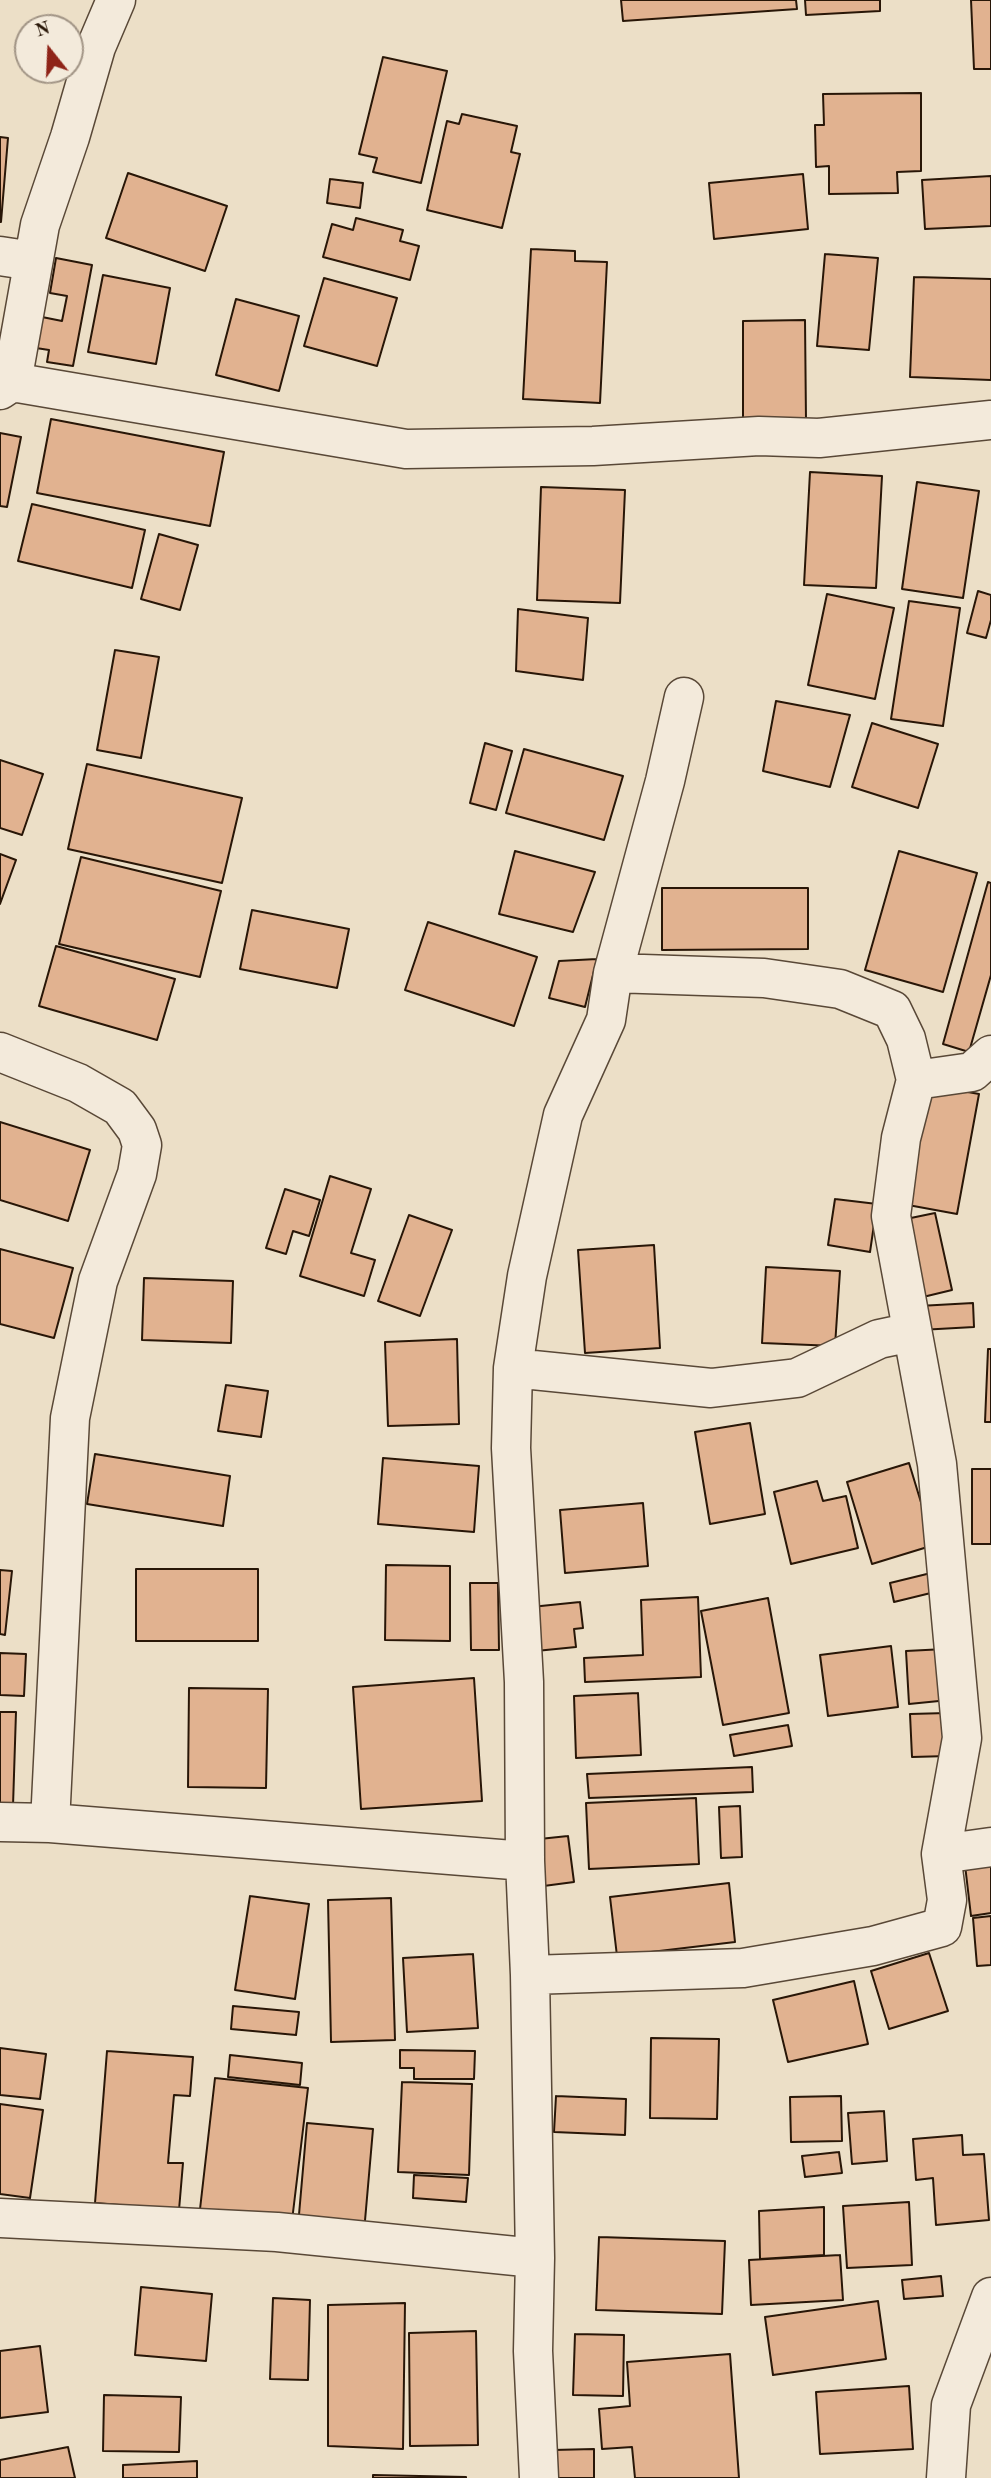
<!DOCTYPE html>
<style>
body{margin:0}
#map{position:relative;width:991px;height:2478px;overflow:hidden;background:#ecdfc7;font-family:"Old Standard TT",serif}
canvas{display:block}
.north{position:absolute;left:14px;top:14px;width:70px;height:70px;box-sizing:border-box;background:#f3eadb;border:2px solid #a29586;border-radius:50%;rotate:342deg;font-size:19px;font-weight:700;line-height:28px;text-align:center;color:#281607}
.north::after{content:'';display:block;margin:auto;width:24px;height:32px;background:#8f2418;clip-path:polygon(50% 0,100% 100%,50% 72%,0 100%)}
</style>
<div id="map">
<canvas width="991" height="2478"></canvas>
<div class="north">N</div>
</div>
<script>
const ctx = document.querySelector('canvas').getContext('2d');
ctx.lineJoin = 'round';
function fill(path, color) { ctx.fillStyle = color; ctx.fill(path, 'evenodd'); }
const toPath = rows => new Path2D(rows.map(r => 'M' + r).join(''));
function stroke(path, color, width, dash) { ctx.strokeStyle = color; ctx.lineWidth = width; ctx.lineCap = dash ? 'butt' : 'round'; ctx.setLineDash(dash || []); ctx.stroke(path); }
const building = toPath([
 [621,0,796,0,797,9,623,21,621,0],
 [805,0,880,0,880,11,806,15,805,0],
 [971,0,991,0,991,69,974,69,971,0],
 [383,57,447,71,421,183,373,172,377,158,359,154,383,57],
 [921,93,921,171,897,172,898,193,829,194,829,166,816,167,815,125,824,125,823,94,921,93],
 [462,114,517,126,511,152,520,154,502,228,427,210,447,121,459,124,462,114],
 [0,137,8,138,1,222,0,222,0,137],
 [128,173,227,206,205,271,106,238,128,173],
 [803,174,808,229,714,239,709,183,803,174],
 [991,176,991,226,925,229,922,180,991,176],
 [330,179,363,183,360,208,327,203,330,179],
 [356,218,403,230,400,241,419,246,410,280,323,257,332,224,353,230,356,218],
 [531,249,575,251,575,261,607,262,600,403,523,399,531,249],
 [825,254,878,258,869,350,817,346,825,254],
 [56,258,92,265,73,366,47,362,49,350,36,348,42,317,62,321,67,296,50,293,56,258],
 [103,275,170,288,156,364,88,352,103,275],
 [914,277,991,279,991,380,910,377,914,277],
 [324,278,397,298,377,366,304,346,324,278],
 [236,299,299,316,279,391,216,375,236,299],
 [805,320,806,421,743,421,743,321,805,320],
 [51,419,224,452,210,526,37,493,51,419],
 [0,433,21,437,7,507,0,506,0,433],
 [810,472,882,476,876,588,804,585,810,472],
 [917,482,979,491,963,598,902,589,917,482],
 [541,487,625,490,620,603,537,600,541,487],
 [32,504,145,530,132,588,18,561,32,504],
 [159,534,198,545,180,610,141,599,159,534],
 [978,591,991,595,991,620,986,638,967,633,978,591],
 [827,594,894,608,875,699,808,685,827,594],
 [909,601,960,608,943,726,891,719,909,601],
 [518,609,588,618,583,680,516,671,518,609],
 [115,650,159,657,141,758,97,750,115,650],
 [776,701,850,715,830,787,763,771,776,701],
 [872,723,938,744,918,808,852,787,872,723],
 [485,743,512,751,496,810,470,803,485,743],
 [524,749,623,776,604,840,506,813,524,749],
 [0,760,43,774,22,835,0,828,0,760],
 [87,764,242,798,222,883,68,849,87,764],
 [515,851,595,872,573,932,499,914,515,851],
 [899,851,977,873,943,992,865,970,899,851],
 [0,854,16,860,0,904,0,854],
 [81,857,221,891,200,977,59,944,81,857],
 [988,882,991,883,991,975,969,1052,943,1044,988,882],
 [662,888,808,888,808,949,662,950,662,888],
 [252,910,349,929,337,988,240,969,252,910],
 [428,922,537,957,514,1026,405,990,428,922],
 [56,946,175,979,157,1040,39,1006,56,946],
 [597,959,585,1007,549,998,559,961,597,959],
 [929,1085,979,1094,957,1214,908,1205,929,1085],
 [0,1122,90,1150,68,1221,0,1200,0,1122],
 [330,1176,371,1189,351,1253,375,1260,364,1296,300,1276,330,1176],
 [285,1189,320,1200,309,1236,293,1231,286,1254,266,1248,285,1189],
 [835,1199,877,1204,870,1252,828,1245,835,1199],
 [935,1213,952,1290,923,1297,906,1219,935,1213],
 [409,1215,452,1230,420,1316,378,1301,409,1215],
 [654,1245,660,1348,585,1353,578,1250,654,1245],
 [0,1249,73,1268,54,1338,0,1324,0,1249],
 [766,1267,840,1271,835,1346,762,1343,766,1267],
 [144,1278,233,1281,231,1343,142,1340,144,1278],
 [973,1303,974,1327,920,1330,919,1306,973,1303],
 [457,1339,459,1424,388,1426,385,1342,457,1339],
 [988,1349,991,1349,991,1422,985,1422,988,1349],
 [226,1385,268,1391,261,1437,218,1431,226,1385],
 [750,1423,765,1514,710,1524,695,1432,750,1423],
 [95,1454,230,1476,223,1526,87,1504,95,1454],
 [383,1458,479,1466,474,1532,378,1524,383,1458],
 [909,1463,934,1545,872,1564,847,1482,909,1463],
 [972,1469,991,1469,991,1544,972,1544,972,1469],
 [817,1481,823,1501,846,1496,858,1548,791,1564,774,1492,817,1481],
 [643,1503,648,1566,565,1573,560,1510,643,1503],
 [386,1565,450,1566,450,1641,385,1640,386,1565],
 [136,1569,258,1569,258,1641,136,1641,136,1569],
 [0,1570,12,1571,5,1635,0,1634,0,1570],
 [935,1572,939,1591,894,1602,890,1583,935,1572],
 [470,1583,498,1583,499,1650,471,1650,470,1583],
 [698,1597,701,1677,585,1682,584,1658,643,1655,641,1600,698,1597],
 [768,1598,789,1713,723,1725,701,1611,768,1598],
 [580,1602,583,1628,574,1629,576,1647,536,1651,531,1607,580,1602],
 [891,1646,898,1707,828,1716,820,1655,891,1646],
 [945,1649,949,1700,909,1704,906,1651,945,1649],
 [0,1653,26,1654,24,1696,0,1695,0,1653],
 [474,1678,482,1801,361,1809,353,1687,474,1678],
 [189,1688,268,1689,266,1788,188,1787,189,1688],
 [638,1693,641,1755,576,1758,574,1696,638,1693],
 [0,1712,16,1712,13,1806,0,1805,0,1712],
 [947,1713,948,1756,912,1757,910,1714,947,1713],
 [788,1725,792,1746,734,1756,730,1735,788,1725],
 [752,1767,753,1792,589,1798,587,1774,752,1767],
 [696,1798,699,1864,589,1869,586,1803,696,1798],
 [740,1806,742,1857,721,1858,719,1807,740,1806],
 [568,1836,574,1882,536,1887,530,1840,568,1836],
 [991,1863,991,1913,971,1916,965,1865,991,1863],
 [729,1883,735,1942,617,1956,610,1897,729,1883],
 [250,1896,309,1904,295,1999,235,1990,250,1896],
 [391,1898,395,2040,331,2042,328,1900,391,1898],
 [991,1916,991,1965,977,1966,973,1918,991,1916],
 [929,1953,948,2011,889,2029,871,1971,929,1953],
 [473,1954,478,2028,407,2032,403,1958,473,1954],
 [854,1981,868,2044,788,2062,773,2000,854,1981],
 [233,2006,299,2012,296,2035,231,2029,233,2006],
 [651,2038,719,2039,717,2119,650,2118,651,2038],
 [0,2048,46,2054,40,2099,0,2095,0,2048],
 [400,2050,475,2051,474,2079,414,2079,414,2068,400,2068,400,2050],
 [107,2051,193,2057,190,2096,174,2095,168,2163,183,2163,179,2210,95,2203,107,2051],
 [230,2055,302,2063,300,2085,228,2077,230,2055],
 [215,2078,308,2088,291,2229,199,2218,215,2078],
 [402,2082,472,2084,469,2175,398,2172,402,2082],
 [556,2096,626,2099,625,2135,554,2132,556,2096],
 [841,2096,842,2141,791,2142,790,2097,841,2096],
 [0,2104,43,2110,30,2198,0,2194,0,2104],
 [884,2111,887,2161,852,2164,848,2113,884,2111],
 [307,2123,373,2129,364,2232,298,2226,307,2123],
 [962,2135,963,2155,984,2154,989,2220,936,2225,933,2178,916,2180,913,2139,962,2135],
 [839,2152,842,2173,805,2177,802,2156,839,2152],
 [414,2175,468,2178,466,2202,413,2198,414,2175],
 [909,2202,912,2265,847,2268,843,2206,909,2202],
 [824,2207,824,2255,760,2259,759,2211,824,2207],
 [599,2237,725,2241,722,2314,596,2310,599,2237],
 [840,2255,843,2300,751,2305,749,2260,840,2255],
 [941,2276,943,2296,904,2299,902,2280,941,2276],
 [141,2287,212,2294,206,2361,135,2355,141,2287],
 [273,2298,310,2300,308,2380,270,2379,273,2298],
 [878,2301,886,2359,773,2375,765,2317,878,2301],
 [405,2303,403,2449,328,2446,328,2305,405,2303],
 [476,2331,478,2445,410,2446,409,2333,476,2331],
 [575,2334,624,2335,623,2396,573,2395,575,2334],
 [40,2346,48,2412,0,2418,0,2351,40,2346],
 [730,2354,739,2478,635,2478,632,2447,602,2449,599,2409,630,2406,627,2362,730,2354],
 [909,2386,913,2449,820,2454,816,2392,909,2386],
 [104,2395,181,2397,179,2452,103,2451,104,2395],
 [68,2447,75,2478,0,2478,0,2460,68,2447],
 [594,2449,594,2478,553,2478,553,2450,594,2449],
 [197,2461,197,2478,123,2478,123,2465,197,2461],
 [373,2475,466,2477,466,2478,373,2478,373,2475]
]);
fill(building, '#e1b290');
stroke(building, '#281607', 2);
const minor = toPath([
 [0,256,33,261],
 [12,382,406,449,593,446,759,436,819,438,991,420],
 [0,390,12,382,40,225,70,137,96,47,116,0],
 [0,1052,78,1083,120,1107,137,1130,142,1145,137,1174,98,1281,70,1418,50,1823],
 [916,1080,972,1072,991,1055],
 [513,1368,711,1388,797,1378,879,1339,912,1332],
 [0,1822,50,1823,525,1861],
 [941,1854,991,1847],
 [530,1975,743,1968,873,1946,942,1927,947,1900,941,1854,962,1738,937,1464,891,1216,901,1138,916,1080,906,1039,892,1010,840,989,764,978,613,973],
 [0,2218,277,2232,535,2258],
 [539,2478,533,2351,535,2258,530,1975,525,1861,524,1682,511,1448,513,1368,527,1276,563,1115,606,1020,613,973,665,781,684,697],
 [946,2478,951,2405,991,2297]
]);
stroke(minor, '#594837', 41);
stroke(minor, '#f3eadb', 38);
</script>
